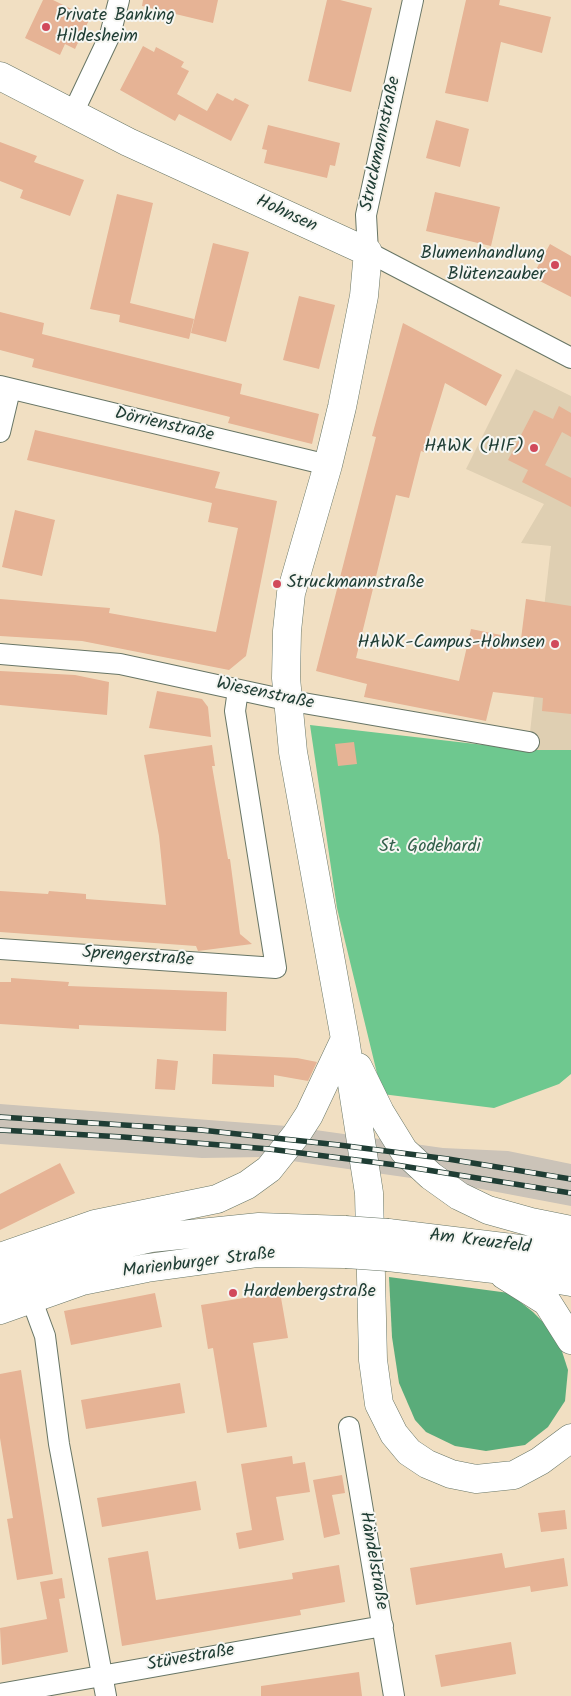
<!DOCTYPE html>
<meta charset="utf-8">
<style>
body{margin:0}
canvas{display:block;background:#f1dfc2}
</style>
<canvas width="571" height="1696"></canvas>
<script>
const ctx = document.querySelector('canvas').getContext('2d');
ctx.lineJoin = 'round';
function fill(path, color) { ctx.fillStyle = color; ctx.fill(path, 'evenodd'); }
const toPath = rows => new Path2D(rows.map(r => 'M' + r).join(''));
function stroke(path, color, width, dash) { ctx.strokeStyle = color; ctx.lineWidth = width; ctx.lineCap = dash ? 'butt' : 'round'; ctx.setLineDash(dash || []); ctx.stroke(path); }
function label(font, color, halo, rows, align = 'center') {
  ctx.font = font + ' Kalam,sans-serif'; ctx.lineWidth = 4; ctx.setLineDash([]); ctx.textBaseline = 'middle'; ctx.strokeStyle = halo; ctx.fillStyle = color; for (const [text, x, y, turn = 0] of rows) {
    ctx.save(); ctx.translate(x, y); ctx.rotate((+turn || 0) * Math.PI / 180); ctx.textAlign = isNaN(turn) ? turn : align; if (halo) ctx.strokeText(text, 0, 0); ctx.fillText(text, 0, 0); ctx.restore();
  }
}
fill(toPath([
 [516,369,571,396,571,750,528,750,551,546,521,543,544,504,466,469]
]), '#dfcfb2');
fill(toPath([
 [0,1104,287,1126,443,1148,508,1151,571,1164,571,1206,460,1185,264,1157,202,1158,0,1144]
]), '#cbc3b8');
fill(toPath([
 [310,725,528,750,571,750,571,1074,559,1084,494,1108,382,1094,337,908]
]), '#6ec88f');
fill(toPath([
 [389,1277,509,1293,533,1312,557,1336,568,1370,565,1401,548,1427,525,1445,486,1451,455,1446,426,1432,415,1420,399,1383,392,1337]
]), '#5aac7a');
fill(toPath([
 [43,0,53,0,90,18,75,49,65,44,60,55,25,38],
 [143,0,218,0,213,23,142,6],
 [327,0,340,0,372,8,351,92,308,81],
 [466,0,500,0,499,5,551,17,542,53,501,42,488,102,445,93],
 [143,46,154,52,156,47,184,62,181,67,189,71,177,94,207,111,217,93,233,101,235,98,249,105,231,141,179,114,175,121,120,90],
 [436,120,469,129,460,167,426,158],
 [268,125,340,143,335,166,330,165,327,178,264,163,267,150,262,149],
 [0,142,37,156,34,162,84,180,70,216,20,198,23,190,0,181],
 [435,192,500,207,491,246,426,231],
 [117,194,153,203,130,303,194,319,189,339,119,322,120,315,90,309],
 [213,243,249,252,226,342,191,333],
 [550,244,571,256,571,297,532,277],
 [299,296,335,305,319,369,283,360],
 [0,312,44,323,42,334,242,384,240,394,319,414,312,444,228,423,230,417,32,367,34,359,0,350],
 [403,323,502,375,486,406,445,383,424,452,421,451,409,498,396,495,356,658,459,681,471,629,521,639,526,599,571,606,571,714,542,711,543,698,493,692,486,721,364,697,367,684,316,671,376,437,372,436],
 [559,406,571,413,571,437,562,432,545,465,571,478,571,507,522,482,528,470,508,460,534,410,553,419],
 [35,430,220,472,215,488,277,501,246,656,229,670,82,641,0,636,0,599,110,608,109,613,216,632,238,528,208,522,212,503,27,460],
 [15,510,55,520,42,576,2,567],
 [0,671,75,675,109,682,107,715,0,705],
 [157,691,202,699,208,707,211,737,149,728],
 [354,742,357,764,338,766,335,744],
 [212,745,215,766,212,766,228,859,230,859,240,934,252,944,198,951,196,946,0,932,0,891,48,894,49,891,86,894,86,899,166,905,159,836,144,755],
 [11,978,69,982,68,986,227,992,226,1031,79,1025,79,1029,0,1024,0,982,11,982],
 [213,1054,297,1058,317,1062,308,1081,274,1075,274,1087,212,1084],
 [157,1059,178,1061,175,1090,155,1089],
 [60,1163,75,1193,0,1230,0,1194],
 [280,1292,288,1338,253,1343,267,1427,227,1433,213,1348,208,1349,201,1305],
 [155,1293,162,1327,71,1345,64,1311],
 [21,1370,53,1574,17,1580,7,1519,13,1518,0,1438,0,1374],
 [180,1383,185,1413,86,1429,81,1400],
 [292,1456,293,1464,305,1462,310,1492,276,1497,284,1540,239,1549,236,1533,252,1530,241,1464],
 [342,1475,345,1493,332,1495,340,1534,324,1538,313,1480],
 [196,1481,201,1510,102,1527,97,1498],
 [565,1510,567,1529,541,1532,538,1513],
 [148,1551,156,1600,293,1579,292,1573,339,1565,345,1602,300,1610,301,1615,122,1646,108,1558],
 [502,1553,505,1568,564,1558,568,1586,531,1592,530,1586,416,1605,410,1568],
 [62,1578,65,1598,59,1599,68,1652,2,1665,0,1628,47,1619,40,1582],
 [511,1642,516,1674,441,1687,435,1655],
 [359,1672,362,1696,261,1696,261,1686]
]), '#e6b395');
const street = toPath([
 [413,0,366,215,368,252,571,358],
 [73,113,110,35,119,0],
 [0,386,328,465],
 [0,432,10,390],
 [0,654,120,664,286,700,529,742],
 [0,949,276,968,235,711,238,690],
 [31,1298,45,1336,59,1444,106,1696],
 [349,1427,394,1696],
 [0,1694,383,1626]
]);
const secondary = toPath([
 [0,76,128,142,368,252,364,296,342,407,328,465,291,593,287,631,286,678,293,752,345,1039,369,1193,373,1360,379,1404,394,1434,409,1452,427,1464,451,1474,476,1479,514,1475,540,1461,571,1438],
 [358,1067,380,1112,404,1151,431,1176,459,1196,488,1210,531,1222,571,1230],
 [388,1233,571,1255],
 [0,1257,95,1224,217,1199,247,1185,269,1169,296,1135,309,1115,345,1039],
 [388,1257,494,1269,571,1282],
 [504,1275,547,1302,571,1340],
 [0,1282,93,1251,151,1238,259,1227,345,1230],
 [0,1310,82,1281,147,1268,258,1253,346,1254]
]);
stroke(street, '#687666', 22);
stroke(secondary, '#687666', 29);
stroke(street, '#fff', 20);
stroke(secondary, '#fff', 28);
const rail = toPath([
 [0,1117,201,1130,339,1145,448,1159,571,1179],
 [0,1130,123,1137,269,1149,396,1165,571,1193]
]);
stroke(rail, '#1f3d34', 5.5);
stroke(rail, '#f6f6f2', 4, [11]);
const secondaryBridge = toPath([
 [345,1230,388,1233],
 [346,1254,388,1257]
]);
stroke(secondaryBridge, '#687666', 29, []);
stroke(secondaryBridge, '#fff', 28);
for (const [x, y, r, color] of [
 [46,27,5,"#d1495b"],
 [555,265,5,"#d1495b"],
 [534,448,5,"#d1495b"],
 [277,584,5,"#d1495b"],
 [555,644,5,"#d1495b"],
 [233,1293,5,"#d1495b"]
]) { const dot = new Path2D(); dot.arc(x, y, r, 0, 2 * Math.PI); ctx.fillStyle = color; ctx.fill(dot); stroke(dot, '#f6f6f2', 2); }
label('18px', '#1f3d34', '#f6f6f2', [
 ["Private Banking",56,17],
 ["Hildesheim",56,38],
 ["Blumenhandlung",545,255,"right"],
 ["Blütenzauber",545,276,"right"],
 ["HAWK (HIF)",524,448,"right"],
 ["Struckmannstraße",287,584],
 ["HAWK-Campus-Hohnsen",545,644,"right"],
 ["Hardenbergstraße",243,1293]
], 'left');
label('18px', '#1f3d34', '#f6f6f2', [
 ["Struckmannstraße",382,144,-78],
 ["Hohnsen",286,215,25],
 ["Dörrienstraße",164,426,13],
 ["Wiesenstraße",265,695,12],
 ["Sprengerstraße",138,958,4],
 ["Am Kreuzfeld",480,1243,7],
 ["Marienburger Straße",199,1264,-7],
 ["Händelstraße",372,1561,80],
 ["Stüvestraße",191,1659,-10]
]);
label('18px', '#33604b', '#f6f6f2', [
 ["St. Godehardi",430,848]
]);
</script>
